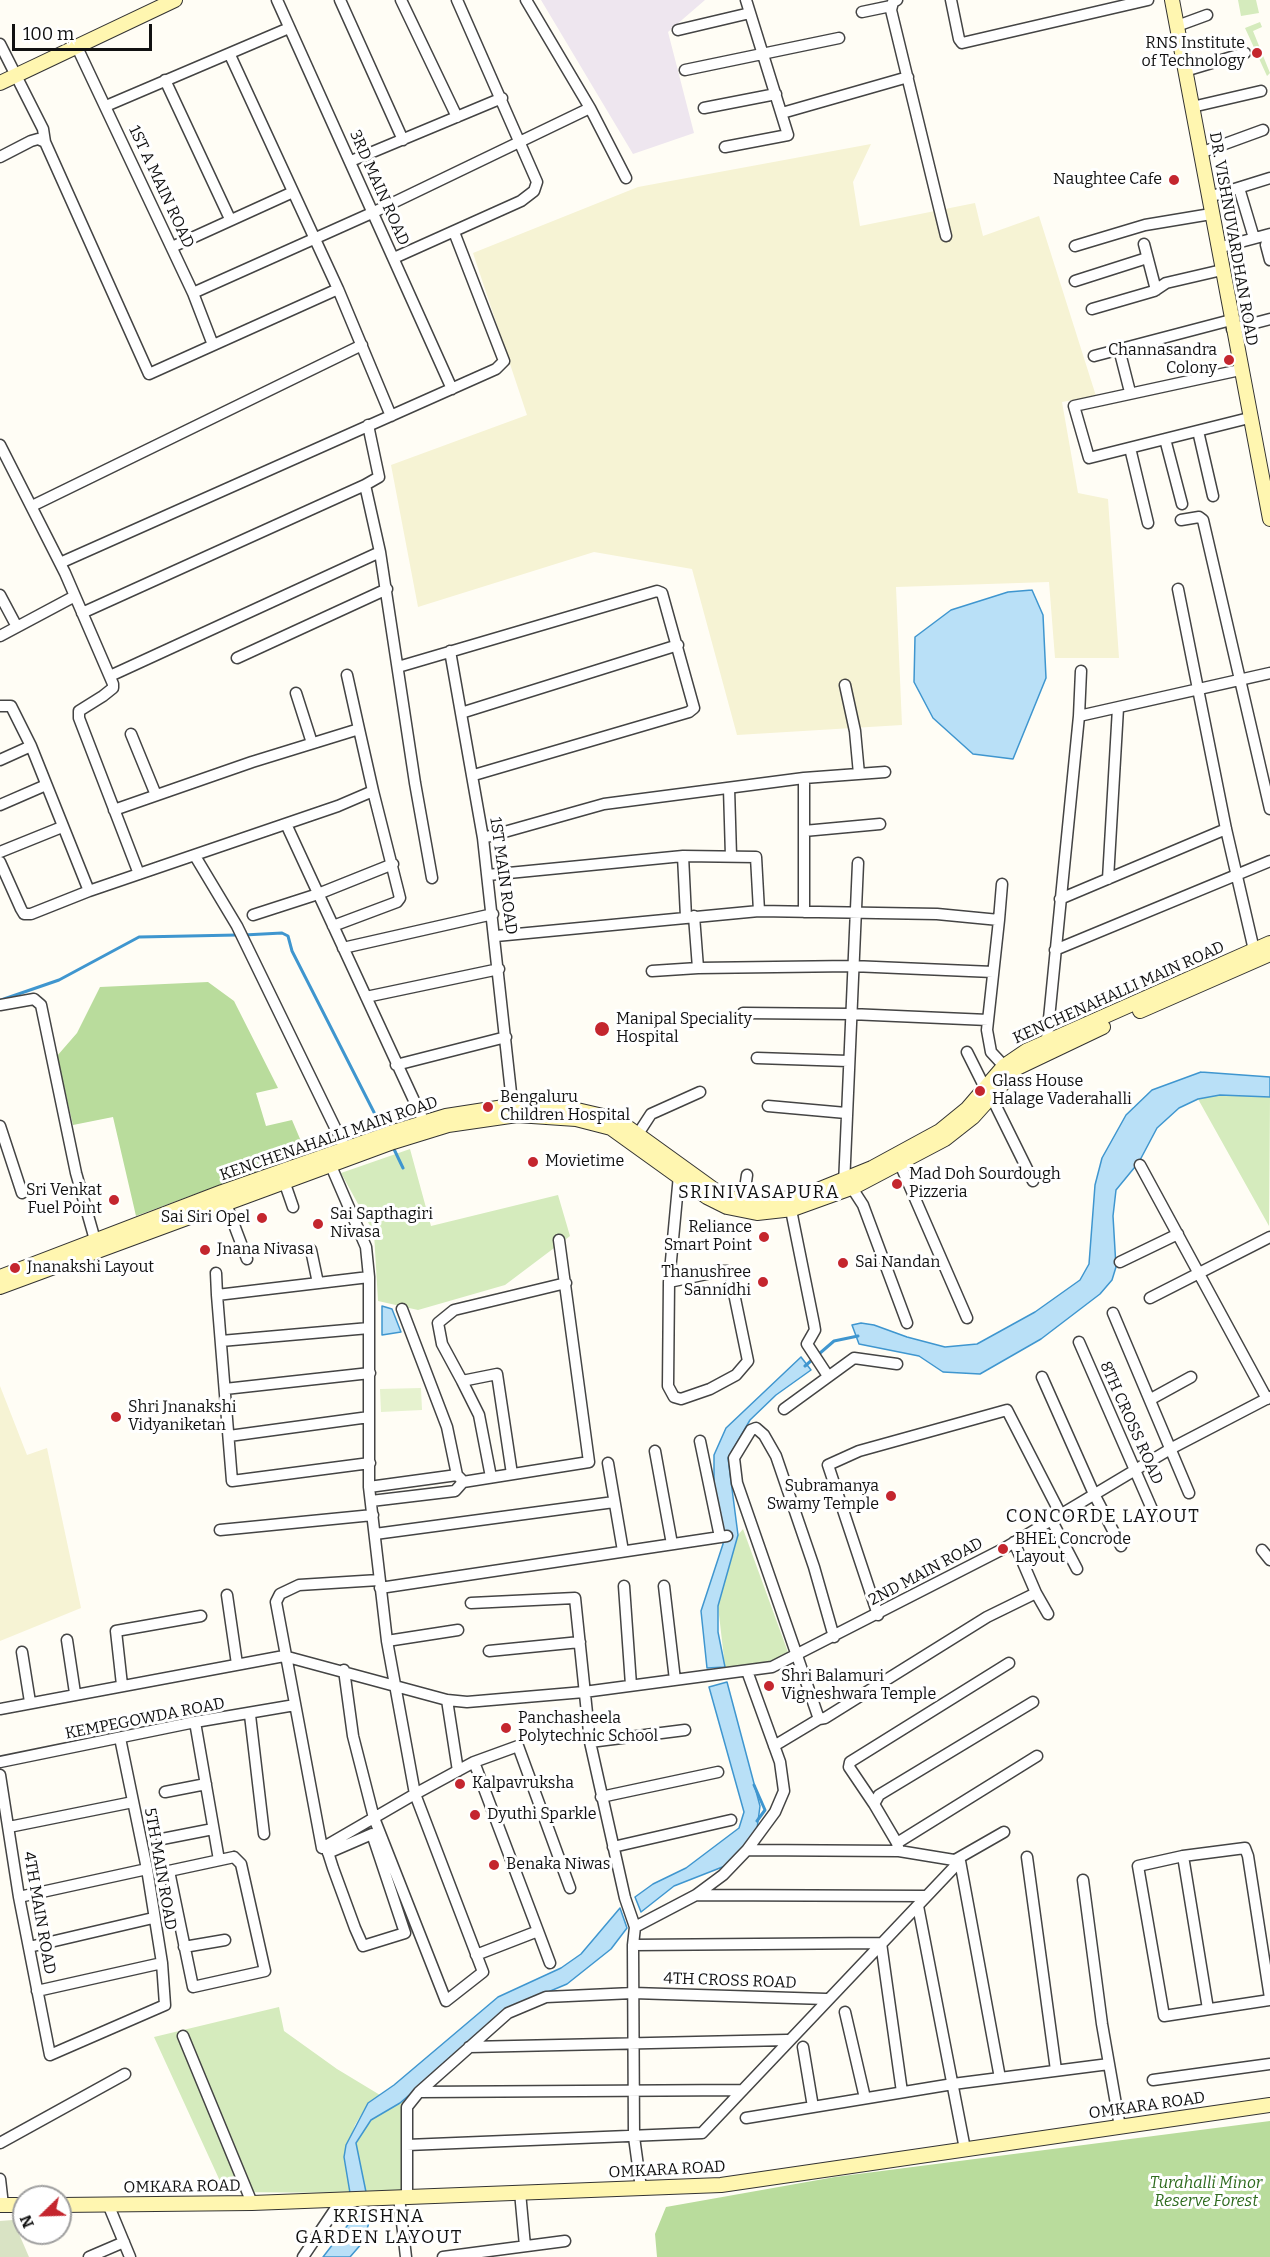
<!DOCTYPE html>
<style>
body{margin:0}
#map{position:relative;width:1270px;height:2257px;overflow:hidden;background:#fffdf5;font-family:Bitter,serif}
canvas{display:block}
.north{position:absolute;left:12px;top:2185px;width:60px;height:60px;box-sizing:border-box;background:#fff;border:2px solid #a0a0a0;border-radius:50%;rotate:247deg;font-size:16px;font-weight:700;line-height:24px;text-align:center;color:#111}
.north::after{content:'';display:block;margin:auto;width:21px;height:27px;background:#c4262e;clip-path:polygon(50% 0,100% 100%,50% 72%,0 100%)}
.scale{position:absolute;left:12px;top:24px;width:140px;height:27px;box-sizing:border-box;border:3px solid #111;border-top:0;padding-left:8px;font-size:18px;line-height:21px;white-space:nowrap;color:#111;-webkit-text-stroke:4px #fff;paint-order:stroke}
</style>
<div id="map">
<canvas width="1270" height="2257"></canvas>
<div class="north">N</div>
<div class="scale">100 m</div>
</div>
<script>
const ctx = document.querySelector('canvas').getContext('2d');
ctx.lineJoin = 'round';
function fill(path, color) { ctx.fillStyle = color; ctx.fill(path, 'evenodd'); }
const toPath = rows => new Path2D(rows.map(r => 'M' + r).join(''));
function stroke(path, color, width, dash) { ctx.strokeStyle = color; ctx.lineWidth = width; ctx.lineCap = dash ? 'butt' : 'round'; ctx.setLineDash(dash || []); ctx.stroke(path); }
function label(font, color, halo, rows, align = 'center') {
  ctx.font = font + ' Bitter,serif'; ctx.lineWidth = 6; ctx.setLineDash([]); ctx.textBaseline = 'middle'; ctx.strokeStyle = halo; ctx.fillStyle = color; for (const [text, x, y, turn = 0] of rows) {
    ctx.save(); ctx.translate(x, y); ctx.rotate((+turn || 0) * Math.PI / 180); ctx.textAlign = isNaN(turn) ? turn : align; if (halo) ctx.strokeText(text, 0, 0); ctx.fillText(text, 0, 0); ctx.restore();
  }
}
fill(toPath([
 [541,0,705,0,668,32,694,133,633,154]
]), '#eee6ef');
fill(toPath([
 [871,144,853,182,860,226,975,203,983,236,1039,216,1096,396,1062,402,1078,493,1108,499,1119,658,1055,658,1049,582,896,587,902,725,737,735,692,569,594,552,418,607,391,465,527,415,473,253,638,187],
 [0,1386,27,1455,47,1448,81,1608,0,1641]
]), '#f6f3d4');
fill(toPath([
 [1238,0,1256,0,1259,13,1241,16],
 [1260,22,1262,27,1253,31,1270,73,1267,76,1245,28],
 [1220,1095,1270,1097,1269,1226,1198,1099],
 [410,1149,431,1226,558,1195,570,1236,505,1285,418,1310,378,1301,374,1233,341,1173],
 [743,1529,789,1655,760,1667,725,1667,718,1606,738,1535],
 [279,2007,284,2031,337,2069,380,2095,368,2103,355,2125,344,2157,350,2193,225,2192,154,2037],
 [404,2099,406,2193,366,2192,356,2143,371,2119]
]), '#d5ebbd');
fill(toPath([
 [208,982,234,1001,278,1088,256,1093,266,1126,292,1120,306,1153,136,1216,113,1117,73,1125,57,1056,77,1033,100,987],
 [1270,2121,1270,2257,657,2257,655,2234,666,2207,835,2177]
]), '#b9dc9c');
fill(toPath([
 [13,2220,29,2257,0,2257,0,2221]
]), '#d9e3c4');
fill(toPath([
 [421,1388,422,1410,381,1412,380,1389]
]), '#e6f2cf');
const water = toPath([
 [1032,590,1043,615,1046,678,1013,759,973,754,933,718,914,682,915,637,951,610,1008,592,1032,590],
 [1201,1072,1270,1077,1270,1097,1220,1095,1198,1099,1179,1108,1157,1128,1139,1162,1116,1190,1113,1216,1116,1267,1112,1280,1100,1294,1041,1339,980,1374,943,1372,919,1356,859,1344,852,1325,861,1323,874,1325,907,1337,945,1347,977,1344,1035,1312,1080,1280,1089,1264,1095,1185,1102,1158,1126,1115,1152,1090,1201,1072],
 [382,1306,392,1309,401,1332,382,1335,382,1306],
 [801,1357,811,1370,776,1395,750,1420,728,1458,738,1535,718,1606,718,1632,725,1667,707,1668,701,1611,723,1544,723,1528,714,1492,714,1455,726,1428,801,1357],
 [727,1682,760,1806,757,1829,745,1849,725,1866,674,1886,641,1912,635,1897,653,1884,686,1868,739,1828,744,1812,709,1687,727,1682],
 [620,1908,627,1928,611,1949,567,1984,510,2008,400,2103,371,2120,356,2143,366,2192,350,2193,344,2157,346,2145,368,2103,394,2085,498,1997,561,1968,581,1954,620,1908],
 [372,2213,363,2242,350,2257,323,2257,354,2217,372,2213]
]);
fill(water, '#b9e0f7');
stroke(water, '#3f96cf', 1.5);
stroke(toPath([
 [244,935,282,933,288,936,292,951,384,1132],
 [1,1000,59,980,139,937,237,935],
 [392,1145,403,1168],
 [805,1366,834,1341,858,1336],
 [754,1785,765,1810,757,1821],
 [362,2204,364,2219]
]), '#3f96cf', 3);
const street = toPath([
 [277,0,452,389],
 [340,0,403,140],
 [401,0,457,117],
 [526,0,590,108,626,178],
 [897,0,893,2,891,10,946,236],
 [951,0,959,39,962,43,1148,0],
 [862,12,891,6],
 [1177,26,1207,15],
 [678,30,750,13],
 [0,44,43,129,45,142],
 [76,45,193,293,213,345],
 [230,55,338,289,391,416],
 [685,70,839,38],
 [1185,71,1245,53],
 [165,80,230,219],
 [106,106,289,28],
 [1192,107,1261,91],
 [704,108,776,94],
 [782,113,908,77],
 [725,147,788,135,746,0],
 [1200,153,1263,130],
 [0,157,31,141,38,139,45,142,149,374,338,289],
 [351,161,502,98],
 [1239,188,1254,238],
 [1209,197,1270,178],
 [1270,234,1266,245,1270,260],
 [1144,244,1156,290],
 [1075,246,1145,225,1211,214],
 [172,247,293,192],
 [1218,248,1270,234],
 [394,258,521,201,534,191,537,182,457,0],
 [1075,281,1147,258],
 [193,293,374,212,590,108],
 [1092,309,1154,291,1166,283,1222,270],
 [1232,329,1270,319],
 [1119,349,1130,392],
 [1094,356,1231,320],
 [1240,370,1074,406,1089,458,1249,418],
 [368,425,379,477,365,485,380,552,415,783,432,878],
 [1198,431,1213,496],
 [1165,439,1182,504],
 [0,445,65,573,113,684,113,688,103,696,79,711,79,718,139,874],
 [1130,448,1148,523],
 [32,506,362,345],
 [1181,520,1199,517,1203,520,1270,809],
 [60,563,496,369,504,361,454,232],
 [1178,589,1226,829,1254,950],
 [0,595,17,627],
 [82,613,365,485],
 [0,636,75,596],
 [450,651,483,838,513,1111],
 [237,658,387,589],
 [398,667,657,591,662,593,694,708,689,712,474,775],
 [347,675,359,729],
 [110,676,380,552],
 [845,685,855,731,859,774],
 [296,693,312,743],
 [0,706,11,706,31,746,89,891],
 [461,713,678,645],
 [1079,716,1081,671],
 [131,734,156,795],
 [0,760,31,746],
 [729,788,731,856],
 [0,805,46,785],
 [286,824,424,1122],
 [804,831,880,824],
 [483,838,604,804,804,778,885,772],
 [0,852,62,827],
 [195,856,237,926,345,1148],
 [683,856,686,917],
 [0,862,21,909,24,914,31,914,89,891,338,806,373,791,359,729,252,762,114,810],
 [488,875,683,856,756,857,759,911],
 [1108,879,1118,708],
 [1060,899,1226,829],
 [804,912,804,778],
 [253,915,318,894,393,864],
 [694,916,698,968,852,966,993,972],
 [999,920,1002,884],
 [333,926,397,902,400,898,373,791],
 [496,936,759,911,937,914,999,920,987,1030,991,1052,1004,1066],
 [343,948,493,914],
 [1055,950,1270,861],
 [652,971,698,968],
 [366,997,499,969],
 [0,1005,34,999,41,1005,76,1173,95,1240],
 [743,1013,850,1014,988,1020],
 [1046,1049,1079,716,1270,673],
 [967,1052,985,1088],
 [757,1058,848,1061],
 [396,1065,506,1037],
 [991,1096,1033,1181],
 [768,1106,846,1113],
 [0,1126,22,1193],
 [638,1134,651,1114,700,1092],
 [328,1159,366,1247,369,1277,369,1487,387,1641,415,1794,322,1848,276,1602,280,1594,299,1585,379,1580],
 [900,1164,967,1318],
 [1140,1165,1267,1399],
 [284,1181,293,1207],
 [844,1185,858,863],
 [852,1188,863,1205,907,1323],
 [225,1201,247,1259],
 [743,1202,747,1175],
 [791,1210,814,1324,815,1330,807,1344,828,1376],
 [311,1250,318,1283],
 [1120,1262,1178,1234],
 [216,1273,217,1295],
 [369,1277,217,1295,232,1481,370,1463],
 [669,1282,721,1271,727,1271,730,1274,748,1361,736,1375,710,1389,681,1399,674,1397,668,1386,669,1282,679,1175],
 [1150,1298,1270,1237],
 [402,1309,447,1427,457,1475],
 [1113,1313,1189,1493],
 [221,1341,369,1328],
 [1079,1342,1155,1516],
 [1042,1377,1094,1494,1121,1546],
 [462,1381,442,1344,438,1323,454,1310,566,1283],
 [225,1389,370,1373],
 [1151,1399,1191,1377],
 [784,1409,854,1358,897,1364],
 [229,1436,369,1417],
 [700,1441,720,1537],
 [655,1451,672,1544],
 [608,1463,623,1551],
 [491,1477,479,1415,462,1381,497,1374,512,1474],
 [369,1487,457,1475,461,1479],
 [371,1501,455,1491,463,1482,589,1462,559,1240],
 [1052,1521,1077,1569],
 [220,1530,373,1515],
 [375,1534,614,1502],
 [1262,1550,1270,1560],
 [624,1586,631,1685],
 [664,1586,675,1680],
 [380,1588,727,1536],
 [1036,1593,1048,1614],
 [227,1595,237,1664],
 [471,1603,575,1598,590,1742,685,1730],
 [878,1615,828,1465,859,1451,1007,1410,1061,1515],
 [834,1637,814,1567,776,1456,764,1435,756,1428,751,1430,734,1458,737,1483,819,1719,825,1718,987,1617,1036,1593,1014,1542],
 [67,1640,75,1693],
 [387,1641,458,1630],
 [489,1651,580,1642],
 [22,1652,30,1702],
 [344,1670,353,1736,374,1818,446,2001,483,1972,415,1794,474,1762,518,1746,570,1888],
 [122,1685,116,1631,201,1616],
 [447,1700,458,1771],
 [0,1709,284,1656,447,1700,467,1702,584,1692,772,1667,1003,1549,1172,1448,1270,1397],
 [250,1715,264,1834],
 [195,1722,219,1860],
 [590,1742,625,1898,635,1927],
 [774,1746,819,1719],
 [0,1762,195,1722,295,1705],
 [474,1762,538,1931,476,1955],
 [0,1775,19,1897,50,2055,165,2005,162,1963,147,1869,120,1738],
 [165,1792,206,1784],
 [601,1797,718,1772],
 [874,1804,849,1767,850,1762,1009,1663],
 [9,1827,133,1802],
 [162,1839,213,1829],
 [897,1843,1037,1756],
 [326,1846,333,1868,355,1928,363,1946,405,1933,372,1834,328,1853],
 [613,1847,731,1820],
 [747,1850,899,1851,897,1843,874,1804,879,1795,1033,1702],
 [1183,1856,1208,2009],
 [234,1857,241,1864,265,1971,193,1987,169,1871,234,1857],
 [1027,1857,1056,2070],
 [955,1860,1004,1832],
 [960,1861,1000,2078],
 [1083,1880,1102,2024,1120,2127],
 [696,1895,926,1896],
 [19,1897,147,1869],
 [918,1906,965,2149],
 [538,1931,550,1963],
 [633,1945,881,1943,902,2092],
 [29,1947,153,1918],
 [184,1947,225,1940],
 [37,1991,162,1963],
 [1270,1998,1248,1856,1245,1848,1183,1856,1138,1866,1164,2016,1270,2000],
 [845,2012,865,2098],
 [183,2036,252,2203],
 [469,2047,787,2040],
 [803,2047,813,2107],
 [1153,2080,1270,2064],
 [419,2092,743,2090],
 [746,2118,953,2084,1109,2064],
 [0,2143,125,2074],
 [407,2145,702,2133,960,1861,899,1851],
 [0,2179,3,2205],
 [641,2188,634,2137,633,1945,635,1927,696,1895,723,1875,747,1850,775,1812,784,1791,780,1762,747,1671],
 [520,2192,525,2246],
 [399,2197,406,2257],
 [407,2197,407,2107,419,2092,508,2013,546,1997,633,1993,826,1999],
 [108,2204,130,2257],
 [89,2257,124,2242],
 [303,2257,342,2199],
 [443,2257,565,2241]
]);
const secondary = toPath([
 [1172,0,1270,519],
 [0,83,175,0],
 [1140,1011,1270,954],
 [0,1277,222,1192,390,1133,446,1116,517,1105,577,1110,616,1119,713,1189,730,1198,757,1203,803,1196,872,1168,940,1131,967,1109,1004,1066,1026,1051,1270,943],
 [0,1287,393,1142,448,1125,517,1115,576,1119,611,1128,707,1197,727,1207,757,1213,793,1209,854,1187,945,1139,973,1117,1017,1068,1103,1027],
 [0,2205,24,2205],
 [60,2205,252,2203,721,2185,1270,2105]
]);
stroke(street, '#444', 13);
stroke(secondary, '#333', 16);
stroke(street, '#fff', 10);
stroke(secondary, '#fff6b0', 14);
for (const [x, y, r, color] of [
 [1257,53,6,"#c4262e"],
 [1174,180,6,"#c4262e"],
 [1229,360,6,"#c4262e"],
 [602,1029,8,"#c4262e"],
 [980,1091,6,"#c4262e"],
 [488,1107,6,"#c4262e"],
 [533,1162,6,"#c4262e"],
 [897,1184,6,"#c4262e"],
 [114,1200,6,"#c4262e"],
 [262,1218,6,"#c4262e"],
 [318,1224,6,"#c4262e"],
 [764,1237,6,"#c4262e"],
 [205,1250,6,"#c4262e"],
 [843,1263,6,"#c4262e"],
 [15,1268,6,"#c4262e"],
 [763,1282,6,"#c4262e"],
 [116,1417,6,"#c4262e"],
 [891,1496,6,"#c4262e"],
 [1003,1549,6,"#c4262e"],
 [769,1686,6,"#c4262e"],
 [506,1728,6,"#c4262e"],
 [460,1784,6,"#c4262e"],
 [475,1815,6,"#c4262e"],
 [494,1865,6,"#c4262e"]
]) { const dot = new Path2D(); dot.arc(x, y, r, 0, 2 * Math.PI); ctx.fillStyle = color; ctx.fill(dot); stroke(dot, '#fff', 2); }
label('16px', '#111', '#fff', [
 ["RNS Institute",1245,44,"right"],
 ["of Technology",1245,62,"right"],
 ["Naughtee Cafe",1162,180,"right"],
 ["Channasandra",1217,351,"right"],
 ["Colony",1217,369,"right"],
 ["Manipal Speciality",616,1020],
 ["Hospital",616,1038],
 ["Glass House",992,1082],
 ["Halage Vaderahalli",992,1100],
 ["Bengaluru",500,1098],
 ["Children Hospital",500,1116],
 ["Movietime",545,1162],
 ["Mad Doh Sourdough",909,1175],
 ["Pizzeria",909,1193],
 ["Sri Venkat",102,1191,"right"],
 ["Fuel Point",102,1209,"right"],
 ["Sai Sapthagiri",330,1215],
 ["Nivasa",330,1233],
 ["Sai Siri Opel",250,1218,"right"],
 ["Reliance",752,1228,"right"],
 ["Smart Point",752,1246,"right"],
 ["Jnana Nivasa",217,1250],
 ["Sai Nandan",855,1263],
 ["Jnanakshi Layout",27,1268],
 ["Thanushree",751,1273,"right"],
 ["Sannidhi",751,1291,"right"],
 ["Shri Jnanakshi",128,1408],
 ["Vidyaniketan",128,1426],
 ["Subramanya",879,1487,"right"],
 ["Swamy Temple",879,1505,"right"],
 ["BHEL Concrode",1015,1540],
 ["Layout",1015,1558],
 ["Shri Balamuri",781,1677],
 ["Vigneshwara Temple",781,1695],
 ["Panchasheela",518,1719],
 ["Polytechnic School",518,1737],
 ["Kalpavruksha",472,1784],
 ["Dyuthi Sparkle",487,1815],
 ["Benaka Niwas",506,1865]
], 'left');
label('16px', '#111', '#fff', [
 ["1ST A MAIN ROAD",161,187,65],
 ["3RD MAIN ROAD",379,188,66],
 ["DR. VISHNUVARDHAN ROAD",1233,239,80],
 ["1ST MAIN ROAD",503,876,82],
 ["KENCHENAHALLI MAIN ROAD",1119,993,-24],
 ["KENCHENAHALLI MAIN ROAD",329,1139,-19],
 ["8TH CROSS ROAD",1131,1423,66],
 ["2ND MAIN ROAD",926,1572,-28],
 ["KEMPEGOWDA ROAD",145,1719,-11],
 ["5TH MAIN ROAD",160,1869,80],
 ["4TH MAIN ROAD",39,1913,80],
 ["4TH CROSS ROAD",730,1981,2],
 ["OMKARA ROAD",1147,2106,-8],
 ["OMKARA ROAD",667,2170,-3],
 ["OMKARA ROAD",182,2187,-1]
]);
label('italic 16px', '#2f6b1f', '#fff', [
 ["Turahalli Minor",1206,2184],
 ["Reserve Forest",1206,2202]
]);
ctx.letterSpacing = '1.5px';
label('18px', '#111', '#fff', [
 ["SRINIVASAPURA",759,1193],
 ["CONCORDE LAYOUT",1103,1517],
 ["KRISHNA",379,2217],
 ["GARDEN LAYOUT",379,2238]
]);
ctx.letterSpacing = '0px';
</script>
